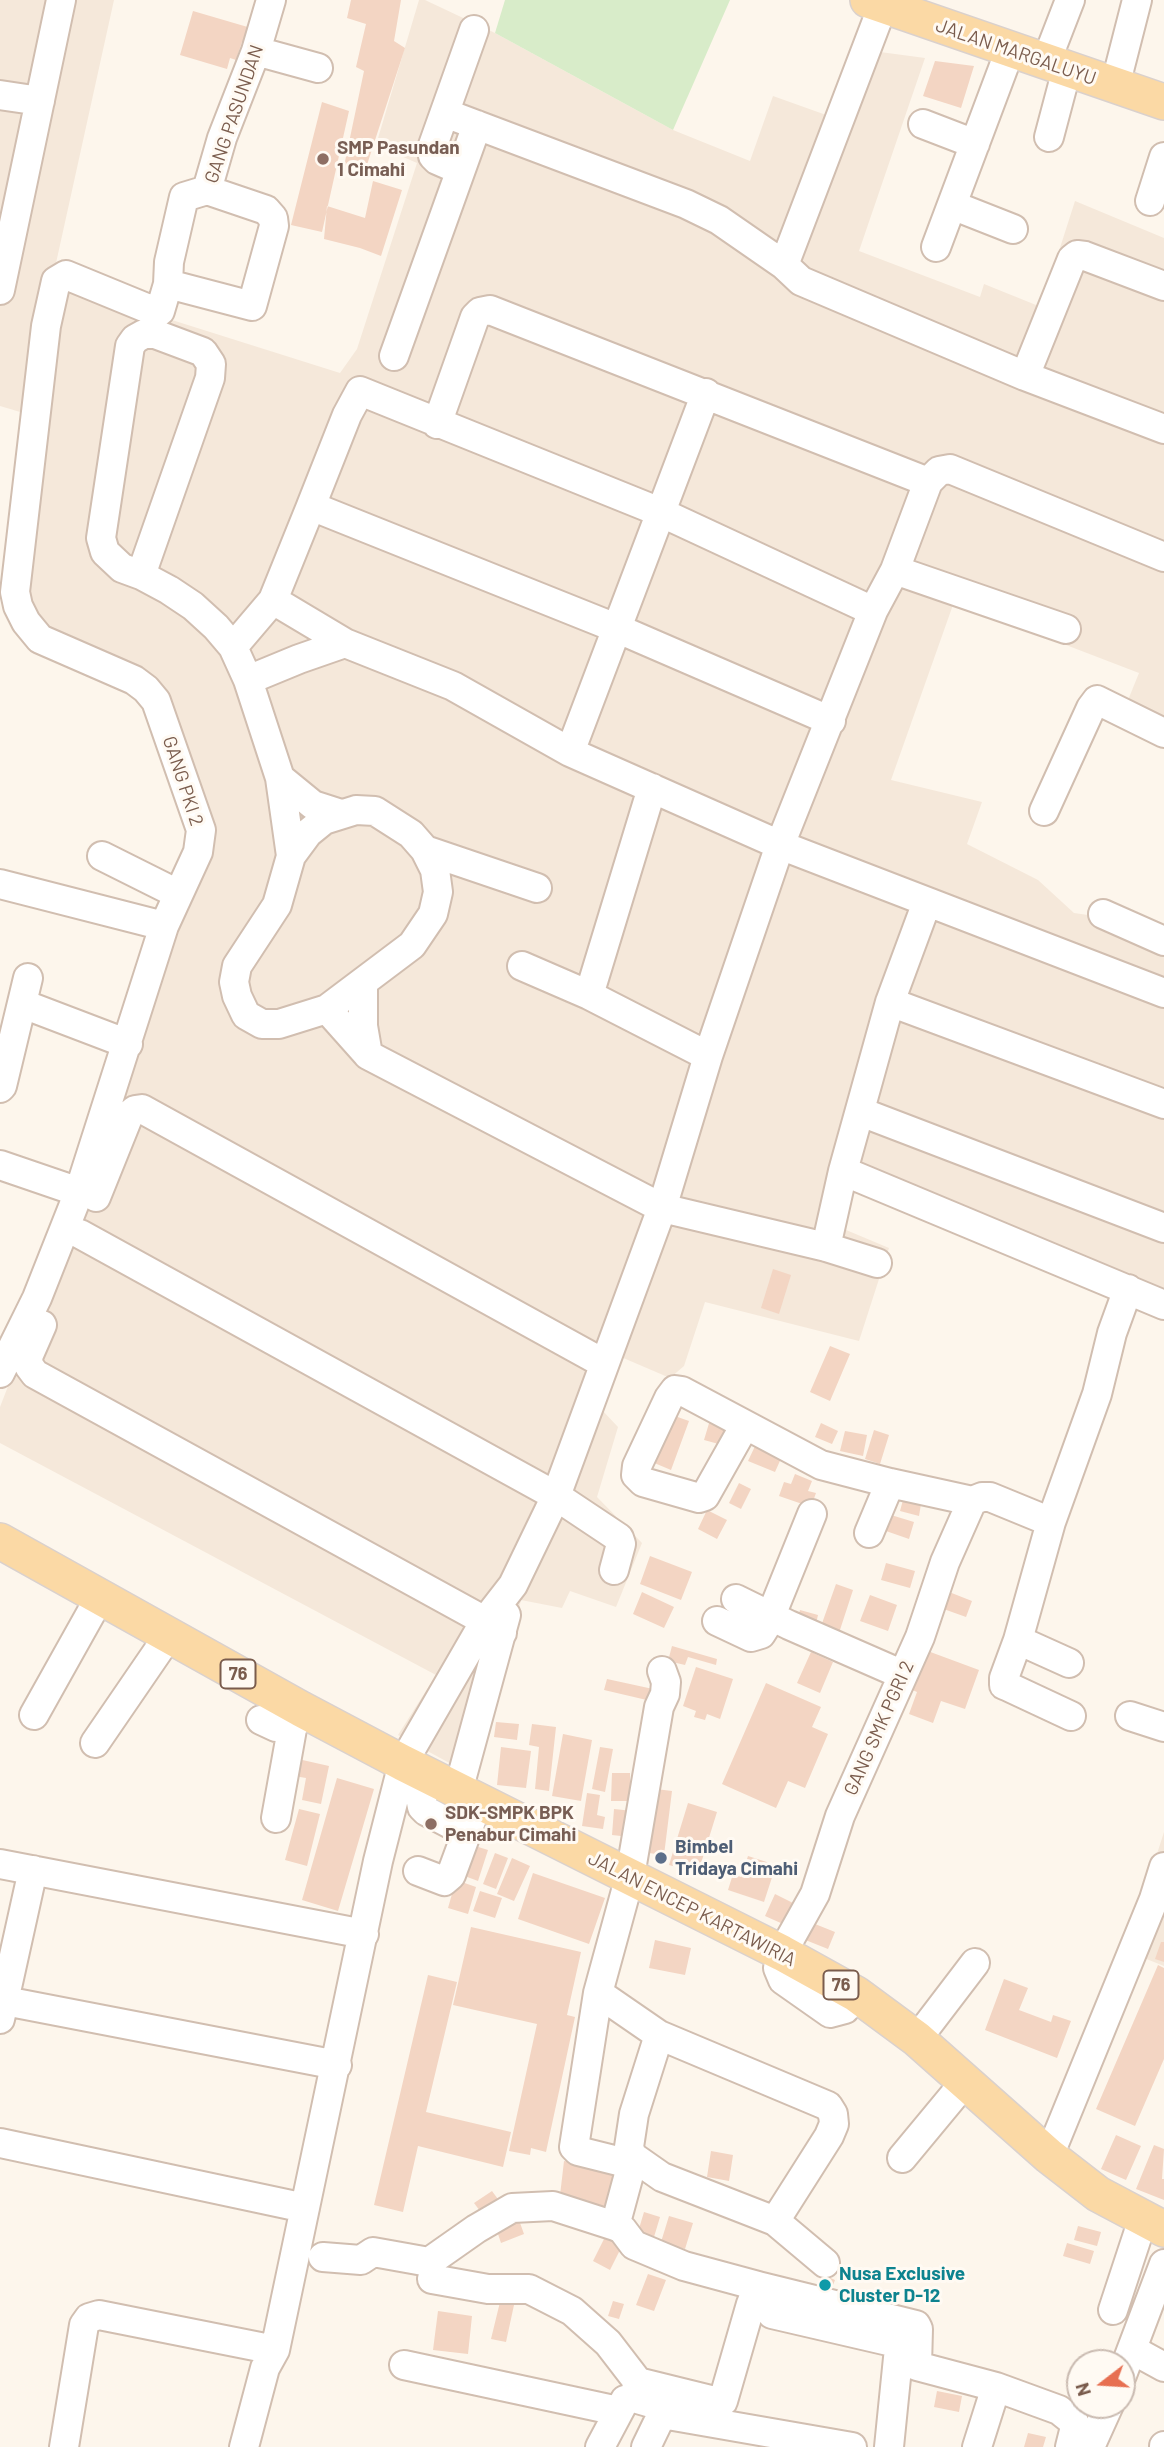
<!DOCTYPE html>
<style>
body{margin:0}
#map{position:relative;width:1164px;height:2447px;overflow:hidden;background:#fdf6ec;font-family:Barlow,sans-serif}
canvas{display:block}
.north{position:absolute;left:1066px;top:2349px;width:70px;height:70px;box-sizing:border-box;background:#fffaf3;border:2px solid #cabbb1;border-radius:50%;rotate:253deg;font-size:19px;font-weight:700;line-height:28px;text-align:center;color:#7a5c4d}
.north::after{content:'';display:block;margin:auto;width:24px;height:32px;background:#e76f51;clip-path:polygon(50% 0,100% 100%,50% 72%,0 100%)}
</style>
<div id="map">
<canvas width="1164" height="2447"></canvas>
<div class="north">N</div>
</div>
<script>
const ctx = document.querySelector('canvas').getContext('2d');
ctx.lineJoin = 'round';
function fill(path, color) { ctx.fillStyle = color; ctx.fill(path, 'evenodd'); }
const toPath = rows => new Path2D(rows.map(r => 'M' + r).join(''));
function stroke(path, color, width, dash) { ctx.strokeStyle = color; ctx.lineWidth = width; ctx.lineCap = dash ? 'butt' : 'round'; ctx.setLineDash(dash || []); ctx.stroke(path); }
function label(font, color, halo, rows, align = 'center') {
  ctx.font = font + ' Barlow,sans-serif'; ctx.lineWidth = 6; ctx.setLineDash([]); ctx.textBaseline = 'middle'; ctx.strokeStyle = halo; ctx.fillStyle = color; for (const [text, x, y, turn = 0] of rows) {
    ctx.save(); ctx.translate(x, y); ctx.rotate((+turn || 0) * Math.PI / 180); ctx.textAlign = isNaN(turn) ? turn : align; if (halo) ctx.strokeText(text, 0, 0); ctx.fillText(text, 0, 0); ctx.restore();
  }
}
fill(toPath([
 [0,0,114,0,43,322,27,414,0,406],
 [419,0,425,0,495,33,673,130,750,161,773,96,829,116,865,50,925,58,859,251,980,297,984,284,1041,307,1075,201,1164,238,1164,723,1126,705,1139,673,954,602,891,780,982,802,967,844,1038,880,1074,913,1095,916,1164,946,1164,1301,854,1169,839,1227,889,1248,859,1341,705,1302,684,1366,670,1378,621,1357,601,1409,618,1427,597,1497,642,1543,616,1607,570,1591,562,1608,521,1600,477,1778,398,1735,436,1675,0,1443,0,1407,83,1193,202,854,159,701,40,634,17,592,61,285,340,373,357,349,417,163,376,145],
 [1164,1832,1164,1966,1119,1948,1146,1888]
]), '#f5e8da');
fill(toPath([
 [505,0,730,0,673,130,495,33]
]), '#d8ecc9');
fill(toPath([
 [351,0,401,0,394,41,405,48,364,174,343,171,364,71,356,67,366,24,347,18],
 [193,11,251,28,246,44,242,42,236,60,230,58,227,69,180,55],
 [935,61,974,66,961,108,923,96],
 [322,102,349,111,322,232,291,225],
 [373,181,402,190,381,256,360,248,324,239,327,206,365,218],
 [773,1269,791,1275,779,1314,761,1308],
 [830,1346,850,1354,830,1401,810,1392],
 [669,1414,689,1421,671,1470,652,1462],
 [710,1420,732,1426,726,1446,704,1440],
 [821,1423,838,1431,832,1444,815,1437],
 [874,1430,889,1435,880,1464,865,1459],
 [845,1431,867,1435,863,1456,840,1451],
 [757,1442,783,1454,775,1472,748,1461],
 [795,1474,812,1481,808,1491,816,1493,811,1507,779,1496,784,1482,791,1484],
 [739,1483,751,1489,741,1509,729,1503],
 [903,1500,921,1504,919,1516,900,1511],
 [707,1510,727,1520,717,1539,698,1529],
 [891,1515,914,1522,909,1539,886,1531],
 [650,1556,692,1572,681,1600,640,1584],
 [886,1563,915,1571,910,1588,881,1580],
 [836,1584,853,1590,838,1636,820,1629],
 [944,1590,972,1601,966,1617,938,1607],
 [642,1592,674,1607,664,1628,633,1614],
 [870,1595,897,1605,888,1631,860,1621],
 [800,1610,818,1615,815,1628,796,1623],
 [672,1646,717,1659,716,1665,688,1657,685,1665,668,1661],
 [925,1650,979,1670,965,1709,941,1701,933,1723,909,1714,917,1692,910,1689],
 [811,1652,833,1662,820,1693,797,1683],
 [696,1667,733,1679,720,1719,707,1714,705,1720,694,1717,696,1711,683,1706],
 [607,1679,653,1689,651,1701,604,1690],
 [766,1683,821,1707,812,1727,828,1734,805,1788,788,1781,776,1808,722,1784],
 [496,1722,519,1724,517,1740,494,1737],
 [532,1724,556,1727,549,1791,535,1789,539,1747,529,1745],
 [563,1734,592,1740,581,1801,552,1796],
 [501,1747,531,1751,526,1788,497,1785],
 [600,1747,613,1749,605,1792,592,1789],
 [298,1759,329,1766,321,1804,302,1800,306,1778,294,1776],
 [612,1773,630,1773,630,1801,611,1801],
 [337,1778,374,1789,338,1911,302,1900],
 [648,1788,672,1791,664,1855,641,1852],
 [587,1793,600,1795,597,1815,605,1817,603,1829,582,1826],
 [688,1803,717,1812,698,1873,669,1865],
 [299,1809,320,1814,307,1866,285,1860],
 [614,1809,633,1811,630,1837,612,1835],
 [472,1845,488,1850,478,1881,462,1875],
 [495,1853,508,1858,496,1889,483,1884],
 [748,1856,776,1865,764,1902,728,1890,733,1874,741,1877],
 [512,1858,530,1866,514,1901,497,1894],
 [533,1873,605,1898,589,1944,518,1919],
 [456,1880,476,1887,468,1914,448,1908],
 [480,1891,502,1898,495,1918,473,1911],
 [775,1894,793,1903,783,1924,765,1916],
 [805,1920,835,1932,828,1949,798,1937],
 [471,1927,581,1952,567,2015,575,2017,546,2152,531,2148,530,2155,509,2151,537,2024,453,2005],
 [655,1940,691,1948,685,1975,649,1968],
 [1161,1942,1164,1942,1164,1962,1155,1959],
 [1158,1965,1164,1968,1164,2059,1135,2126,1096,2109],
 [428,1975,457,1982,426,2112,511,2132,503,2167,418,2146,403,2212,374,2205],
 [1004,1979,1028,1988,1019,2010,1051,2022,1053,2015,1071,2021,1057,2058,985,2030],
 [1116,2135,1141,2146,1126,2180,1101,2169],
 [1154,2145,1164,2149,1162,2179,1164,2179,1164,2200,1136,2189],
 [711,2151,733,2155,729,2181,707,2177],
 [564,2161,614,2168,608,2211,559,2204],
 [492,2191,503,2206,486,2219,474,2203],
 [644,2212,660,2217,654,2237,638,2232],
 [669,2216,693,2223,685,2249,661,2242],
 [519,2220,524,2234,501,2243,496,2228],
 [1078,2226,1101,2232,1097,2246,1074,2240],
 [605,2237,622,2246,610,2270,593,2261],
 [1067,2243,1094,2251,1090,2264,1063,2256],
 [648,2274,666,2280,654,2311,636,2305],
 [822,2274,835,2280,829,2295,815,2289],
 [613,2301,624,2304,619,2319,608,2316],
 [500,2302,514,2305,506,2342,491,2339],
 [438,2311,472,2316,468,2354,433,2350],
 [937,2391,962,2396,959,2412,934,2407],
 [1028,2433,1046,2437,1043,2447,1024,2447]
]), '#f3d5c3');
const minor = toPath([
 [256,51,318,68],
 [1046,62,1070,0],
 [1115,86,1137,0],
 [0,95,40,101],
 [445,113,686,204,719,220,784,265,801,281,1025,376,1164,429],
 [923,124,975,144],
 [1049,137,1067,69],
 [460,170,437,160,433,156,432,148,474,30],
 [207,190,184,197,169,262,168,284,252,306,274,226,273,218,266,210,207,190,222,138,256,51,271,0],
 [1150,201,1164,157],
 [952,205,1013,229],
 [936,247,1010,50],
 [784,265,885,0],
 [0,290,61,0],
 [394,356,477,125],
 [1025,376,1072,259,1077,255,1085,256,1164,286],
 [437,424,475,317,480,312,490,310,928,482],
 [895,570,1066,629],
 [141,575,210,378,211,364,203,352,155,334,144,334,135,339,130,346,101,538,105,552,122,568,141,575,169,590,193,606,216,627,233,647,248,680,280,778,291,856],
 [273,600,345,643,453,686,570,752,780,845,1164,993],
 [233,647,273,600,311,506],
 [248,680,299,659,345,643],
 [831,721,616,628,311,506,347,415,360,391,660,512,873,611],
 [570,752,706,393],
 [280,778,313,805,341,814],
 [356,810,375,811,411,834,425,850,435,870,438,892,433,914,412,945,327,1009,279,1024,262,1024,246,1015,237,996,234,982,237,966,277,905,291,856,308,833,324,820,356,810],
 [1044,811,1091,708,1097,700,1164,733],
 [425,850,537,888],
 [102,856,178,894],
 [0,884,164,926],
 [1103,914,1164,941],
 [522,966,589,995,708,1056],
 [363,982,363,1026,368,1055],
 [589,995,652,788],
 [890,1002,1164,1104],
 [23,1004,128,1044],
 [327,1009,368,1055,662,1208,826,1247,877,1263],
 [0,1088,2,1086,28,978],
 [861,1112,1164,1228],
 [0,1165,79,1192],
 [843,1171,1164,1305],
 [96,1197,129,1115,135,1110,142,1109,603,1363],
 [80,1234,556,1496,619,1538,621,1544,614,1570],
 [826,1247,843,1171,890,1002,927,902],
 [42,1325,28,1357,29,1366,35,1374,485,1621,502,1633],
 [0,1373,37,1298,79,1192,164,926,198,852,201,830,156,701,146,689,134,680,40,639,26,622,18,606,15,592,46,326,56,281,66,275,144,307,160,311,168,284],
 [745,1425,705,1496,699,1498,643,1482,636,1475,637,1466,669,1398,675,1390,682,1391,821,1465,890,1483,972,1501,982,1497,990,1497,1051,1522],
 [869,1533,890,1483],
 [736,1599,789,1625,901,1674],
 [717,1621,751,1637,761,1634,768,1623,812,1514],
 [1018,1640,1069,1663],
 [34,1715,100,1597],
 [1071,1716,1009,1687,1004,1685,1004,1678,1018,1640,1051,1522,1097,1394,1112,1333,1128,1289],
 [1130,1716,1164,1727],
 [261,1720,276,1727,284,1699],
 [95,1743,169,1635],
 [428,1776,421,1802,422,1807,426,1811,466,1832],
 [458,1791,506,1615],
 [276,1818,292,1729,301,1709],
 [0,1864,364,1934],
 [418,1871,444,1881,451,1875,478,1802],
 [598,1993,659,2035,828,2106,833,2114,834,2124,829,2136,775,2221],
 [856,1994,845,2009,830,2013,783,1980,778,1968,782,1953,815,1894,840,1816,920,1637,945,1562,972,1501],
 [5,2001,337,2065],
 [0,2019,33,1870],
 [659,2035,634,2114,629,2147,632,2156,662,2177,775,2221,825,2263],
 [917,2039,975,1963],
 [0,2143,305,2208],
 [1049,2156,1154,1899,1164,1867],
 [902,2158,965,2082],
 [615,2226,622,2229,634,2245,684,2266,758,2286],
 [323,2257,361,2260,373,2252,429,2262,476,2229,512,2208,553,2206,615,2226,631,2167,630,2164,578,2151,574,2147,598,1993,630,1876,659,1707,665,1694,666,1682,662,1671],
 [432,2279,488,2289,529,2289,572,2311,608,2343,638,2382,634,2397],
 [1113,2310,1143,2219],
 [772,2314,897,2343,899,2348,889,2447],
 [1133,2350,1164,2367],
 [404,2365,618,2411],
 [1122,2375,1164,2264],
 [638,2382,719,2402,723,2401,751,2304,758,2286,916,2325,918,2329,917,2366,996,2387,1059,2410,1074,2422,1075,2427,1070,2447],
 [662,2414,852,2447],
 [64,2447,84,2325,89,2318,99,2315,275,2350],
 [244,2447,265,2368,275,2350,378,1861,403,1763,485,1621,513,1585,556,1496,662,1208,708,1056,780,845,873,611,895,570,928,482,939,471,950,469,1164,557],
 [600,2447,625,2400,634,2398,658,2405,662,2414,646,2447],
 [977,2447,996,2387],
 [1090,2447,1109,2405],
 [1164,2447,1164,2446]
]);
const major = toPath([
 [868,0,1164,102],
 [0,1541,301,1709,403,1763,782,1953,856,1994,917,2039,1049,2156,1098,2194,1164,2229]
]);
stroke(minor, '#d1beb0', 32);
stroke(major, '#dad1cd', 38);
stroke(minor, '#fff', 28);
stroke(major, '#fbd9a5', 35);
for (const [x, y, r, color] of [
 [323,159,7,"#8d6e63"],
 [431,1824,7,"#8d6e63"],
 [661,1858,7,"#5c6f8a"],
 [825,2285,7,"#0f9aa8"]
]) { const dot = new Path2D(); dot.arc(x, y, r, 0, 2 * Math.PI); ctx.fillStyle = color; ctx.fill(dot); stroke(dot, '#fffaf3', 2.5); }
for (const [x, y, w] of [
 [238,1674,35],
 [841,1985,35]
]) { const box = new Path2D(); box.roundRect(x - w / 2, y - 14.5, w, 29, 5); ctx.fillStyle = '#fffaf3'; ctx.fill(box); stroke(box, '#7a5c4d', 2); }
label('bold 18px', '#7a5c4d', null, [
 ["76",238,1674],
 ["76",841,1985]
]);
label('19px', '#7a5c4d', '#fffaf3', [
 ["JALAN MARGALUYU",1016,52,19],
 ["GANG PASUNDAN",234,114,-71],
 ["GANG PKI 2",183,781,72],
 ["GANG SMK PGRI 2",879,1728,-66],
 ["JALAN ENCEP KARTAWIRIA",692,1909,27]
]);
label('bold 19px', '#785e54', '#fffaf3', [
 ["SMP Pasundan",337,148],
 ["1 Cimahi",337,170],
 ["SDK-SMPK BPK",445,1813],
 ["Penabur Cimahi",445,1835]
], 'left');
label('bold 19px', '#4e5e75', '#fffaf3', [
 ["Bimbel",675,1847],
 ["Tridaya Cimahi",675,1869]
], 'left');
label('bold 19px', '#0d838f', '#fffaf3', [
 ["Nusa Exclusive",839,2274],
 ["Cluster D-12",839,2296]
], 'left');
</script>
